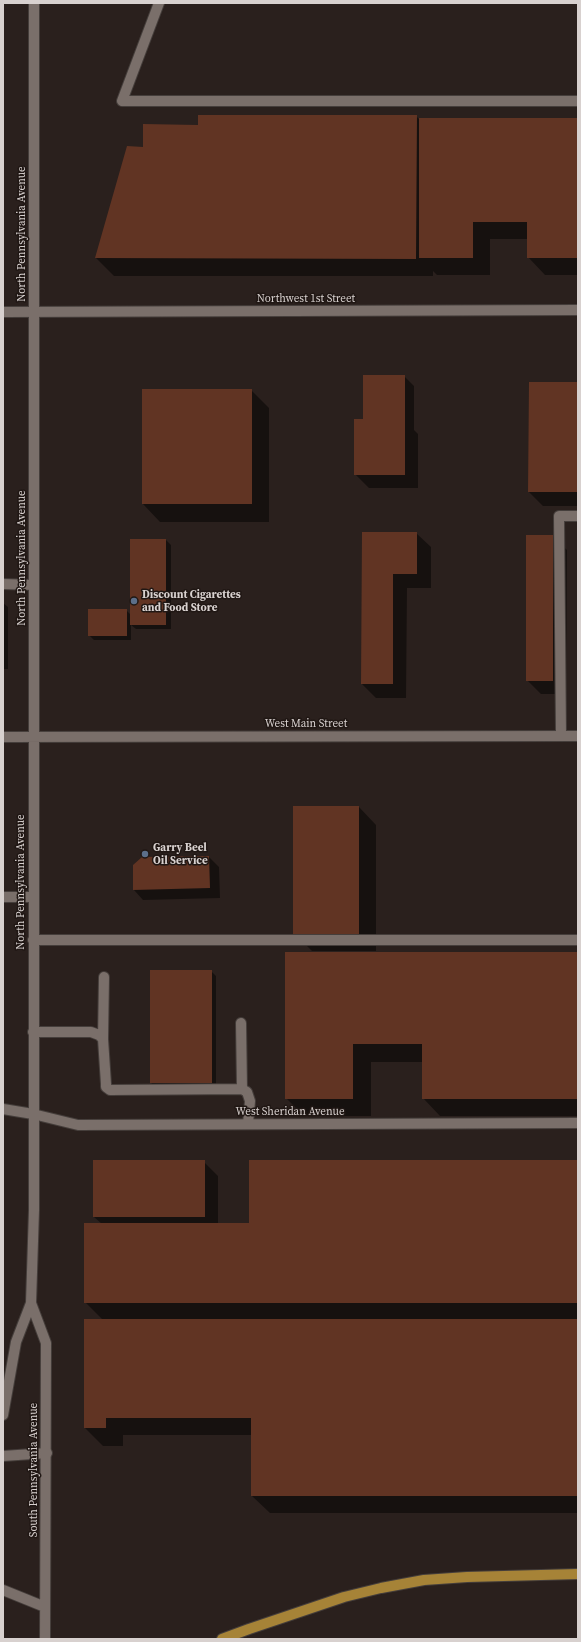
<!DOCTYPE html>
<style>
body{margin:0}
#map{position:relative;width:581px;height:1642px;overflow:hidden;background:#2a201d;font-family:"Source Serif 4",serif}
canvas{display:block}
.frame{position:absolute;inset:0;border:4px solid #d8d1cf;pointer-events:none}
</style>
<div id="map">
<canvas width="581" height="1642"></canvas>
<div class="frame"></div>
</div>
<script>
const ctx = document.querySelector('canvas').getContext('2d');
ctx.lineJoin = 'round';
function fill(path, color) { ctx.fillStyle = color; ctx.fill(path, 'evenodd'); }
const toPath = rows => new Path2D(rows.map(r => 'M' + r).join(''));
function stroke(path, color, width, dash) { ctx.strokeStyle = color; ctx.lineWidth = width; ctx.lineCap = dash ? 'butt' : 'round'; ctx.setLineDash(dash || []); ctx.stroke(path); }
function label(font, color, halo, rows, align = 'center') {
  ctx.font = font + ' "Source Serif 4",serif'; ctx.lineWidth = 3; ctx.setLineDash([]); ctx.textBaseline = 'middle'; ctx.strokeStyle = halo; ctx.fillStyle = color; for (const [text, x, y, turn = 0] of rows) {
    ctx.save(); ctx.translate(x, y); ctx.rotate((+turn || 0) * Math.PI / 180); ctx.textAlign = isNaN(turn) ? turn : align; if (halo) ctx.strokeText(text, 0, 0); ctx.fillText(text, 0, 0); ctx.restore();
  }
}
fill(toPath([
 [416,116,419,119,578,119,578,275,545,275,528,257,528,239,490,239,490,275,437,275,433,271,433,276,114,276,96,258,128,147,144,148,199,126],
 [404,376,414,386,414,430,418,434,418,488,369,488,355,474,364,420],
 [578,383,578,506,543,506,529,492],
 [251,390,269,408,269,522,160,522,143,504],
 [363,533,416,533,431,547,431,588,407,588,406,698,376,698,362,684],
 [553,536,567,550,566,694,541,694,527,680],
 [166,540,171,545,171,629,136,629,131,625,131,640,94,640,89,635,126,610,131,615],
 [3,603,8,607,8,669,3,669],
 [359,807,376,825,376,951,312,951,294,933],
 [209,857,219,867,220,898,143,900,134,890,134,866,142,858],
 [286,953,578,953,578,1116,440,1116,423,1098,423,1062,371,1062,371,1116,304,1116,286,1098],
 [211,971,216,976,216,1087,156,1087,151,1083],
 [204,1162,218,1176,218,1224,250,1224,578,1162,578,1513,270,1513,252,1496,252,1435,123,1435,123,1446,103,1446,85,1428,85,1320,103,1320,85,1302,102,1224,94,1217]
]), '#0007');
fill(toPath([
 [198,115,417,115,416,259,95,258,127,146,143,147,143,124,198,125],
 [419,118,578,118,578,258,527,258,527,222,473,222,473,258,419,258],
 [363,375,405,375,405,475,354,475,354,419,363,419],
 [529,382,578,382,578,492,528,492],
 [142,389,252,389,252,504,142,504],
 [362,532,417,532,417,574,393,574,393,684,361,684],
 [526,535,553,535,553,681,526,681],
 [130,539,166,539,166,625,130,625],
 [88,609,127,609,127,636,88,636],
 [293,806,359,806,359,934,293,934],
 [209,856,210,888,133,890,133,865,142,857],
 [285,952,578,952,578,1099,422,1099,422,1044,353,1044,353,1099,285,1099],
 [150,970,212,970,212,1083,150,1083],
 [93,1160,205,1160,205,1217,93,1217],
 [249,1160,578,1160,578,1303,84,1303,84,1223,249,1223],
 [84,1319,578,1319,578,1496,251,1496,251,1418,106,1418,106,1428,84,1428]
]), '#613423');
const service = toPath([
 [159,3,122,101,578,101],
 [3,584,34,585],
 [561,736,559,516,578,516],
 [3,897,33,897],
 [33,940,578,940],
 [241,1023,242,1089],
 [33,1032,91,1032,99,1035,103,1039,106,1084,106,1087,110,1090,242,1089,247,1092,250,1101,248,1124],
 [103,1039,104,977]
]);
const minor = toPath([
 [3,312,578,310],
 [3,1109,33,1114,78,1125,578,1123],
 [3,1456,47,1453]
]);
const secondary = toPath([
 [3,737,578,736],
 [31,1303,46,1343,45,1639],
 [3,1415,16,1342,31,1303,34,1210,34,3],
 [3,1590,45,1607]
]);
const primary = toPath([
 [222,1639,249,1629,344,1597,381,1588,424,1580,467,1577,578,1574]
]);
stroke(service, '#453e3b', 12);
stroke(minor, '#453e3b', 12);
stroke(secondary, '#453e3b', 12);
stroke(primary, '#453e3b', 12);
stroke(service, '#7a6f6a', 10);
stroke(minor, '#7a6f6a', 10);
stroke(secondary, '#7a6f6a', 10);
stroke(primary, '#a68337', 10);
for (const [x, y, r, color] of [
 [134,601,4,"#5c6f8a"],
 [145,854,4,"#5c6f8a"]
]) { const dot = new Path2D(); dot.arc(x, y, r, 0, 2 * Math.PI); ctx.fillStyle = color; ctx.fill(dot); stroke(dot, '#201714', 1.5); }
label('11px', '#d8d1cf', '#201714', [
 ["North Pennsylvania Avenue",22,234,-90],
 ["Northwest 1st Street",306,299],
 ["North Pennsylvania Avenue",22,558,-90],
 ["West Main Street",306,724],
 ["North Pennsylvania Avenue",21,882,-90],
 ["West Sheridan Avenue",290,1112],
 ["South Pennsylvania Avenue",34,1470,-90]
]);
label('bold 11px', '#d8d1cf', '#201714', [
 ["Discount Cigarettes",142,595],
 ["and Food Store",142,608],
 ["Garry Beel",153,848],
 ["Oil Service",153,861]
], 'left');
</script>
